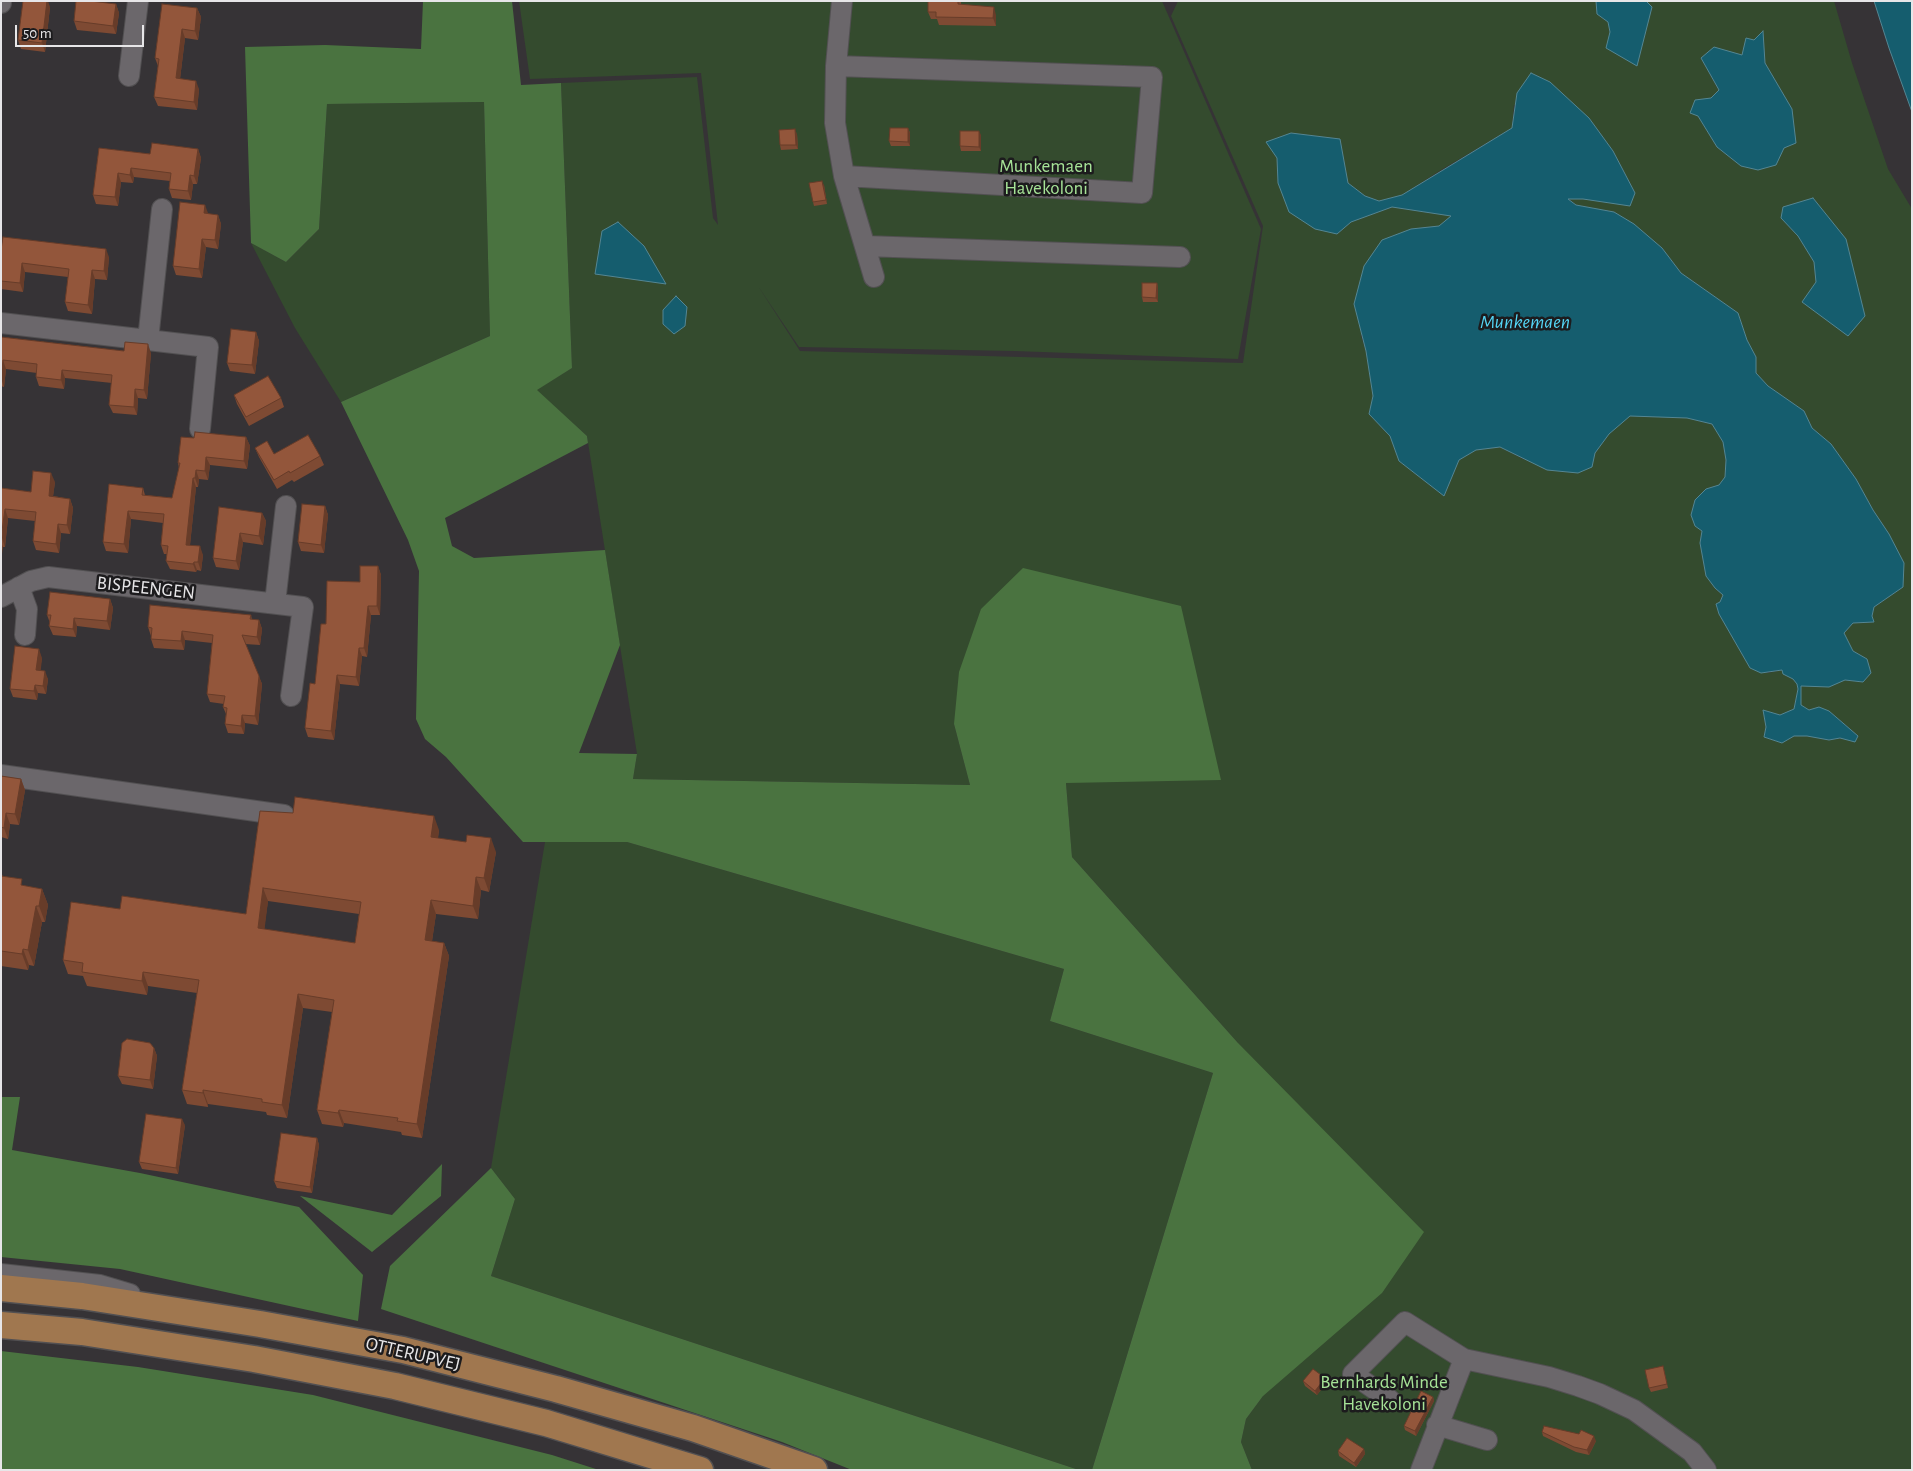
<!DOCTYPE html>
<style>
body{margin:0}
#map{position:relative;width:1913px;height:1471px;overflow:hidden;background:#363336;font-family:"Alegreya Sans",sans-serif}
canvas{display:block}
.frame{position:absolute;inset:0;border:2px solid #e7e6e8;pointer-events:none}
.scale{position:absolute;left:15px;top:25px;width:129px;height:22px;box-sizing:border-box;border:2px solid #e7e6e8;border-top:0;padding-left:6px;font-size:15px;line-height:18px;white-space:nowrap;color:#e7e6e8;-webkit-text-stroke:4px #1c1b1d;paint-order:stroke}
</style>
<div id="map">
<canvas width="1913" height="1471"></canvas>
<div class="frame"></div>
<div class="scale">50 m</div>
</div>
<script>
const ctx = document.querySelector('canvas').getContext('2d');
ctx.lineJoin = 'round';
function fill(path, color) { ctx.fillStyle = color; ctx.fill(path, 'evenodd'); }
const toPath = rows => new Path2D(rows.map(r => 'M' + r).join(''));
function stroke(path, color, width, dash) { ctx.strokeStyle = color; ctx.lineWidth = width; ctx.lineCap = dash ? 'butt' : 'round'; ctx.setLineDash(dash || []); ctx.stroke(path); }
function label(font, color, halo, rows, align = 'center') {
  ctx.font = font + ' "Alegreya Sans",sans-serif'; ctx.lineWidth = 5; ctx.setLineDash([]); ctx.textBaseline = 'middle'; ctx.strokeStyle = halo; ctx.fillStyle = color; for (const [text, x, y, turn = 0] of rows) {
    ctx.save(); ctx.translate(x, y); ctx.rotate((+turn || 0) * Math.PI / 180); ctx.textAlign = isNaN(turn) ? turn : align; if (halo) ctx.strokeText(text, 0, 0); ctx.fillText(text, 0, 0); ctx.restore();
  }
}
fill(toPath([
 [519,1,1162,1,1261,229,1238,359,1014,351,799,347,758,286,800,351,1243,363,1263,226,1171,16,1178,1,1596,1,1597,14,1608,22,1610,32,1652,7,1646,1,1834,1,1852,63,1888,169,1912,209,1912,1470,1252,1470,1241,1442,1246,1419,1263,1396,1238,1043,1072,857,1066,783,954,724,970,785,633,779,637,754,587,436,536,390,572,368,561,83,697,77,713,218,718,225,701,73,530,79],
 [1763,32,1765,63,1792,109,1758,170,1741,166,1717,147,1698,116,1711,98,1719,91,1701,58,1742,55],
 [1514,105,1589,118,1613,151,1635,193,1583,199,1568,198,1576,205,1614,212,1662,248,1681,273,1738,313,1747,340,1756,357,1756,373,1768,386,1804,411,1812,428,1831,444,1856,479,1873,510,1889,534,1903,587,1874,607,1872,616,1874,622,1853,623,1844,633,1853,651,1867,659,1871,673,1863,682,1845,680,1801,686,1801,705,1809,710,1829,711,1858,736,1829,740,1807,736,1794,736,1782,743,1764,737,1766,727,1763,710,1780,715,1794,709,1798,690,1797,684,1793,679,1787,676,1782,670,1768,673,1750,668,1719,614,1716,605,1720,602,1723,595,1715,588,1706,576,1700,543,1702,531,1691,515,1695,500,1706,489,1719,485,1725,478,1726,460,1723,442,1712,424,1687,418,1630,415,1609,434,1595,453,1592,467,1523,459,1500,447,1476,450,1459,460,1444,496,1399,461,1390,436,1369,414,1373,396,1366,351,1361,336,1411,229,1439,226,1452,216,1392,207,1351,222,1337,234,1278,183,1277,158,1291,133,1340,139,1348,183,1365,196,1379,201,1402,195,1441,170,1512,128],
 [1813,198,1824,214,1848,336,1816,282,1814,262,1798,236,1781,218],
 [484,102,490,336,341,402,295,328,251,243,286,262,319,229,327,104],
 [545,842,627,842,1064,969,1050,1021,1213,1073,1092,1470,1079,1470,491,1276,515,1199,491,1168]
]), '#344b2e');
fill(toPath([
 [423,1,512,1,521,85,561,83,572,368,537,390,587,436,588,443,445,518,452,546,474,558,605,550,620,645,579,753,637,754,633,779,970,785,954,724,959,672,981,609,1023,568,1181,606,1221,780,1066,783,1072,857,1238,1043,1424,1232,1382,1293,1263,1396,1246,1419,1241,1442,1252,1470,1092,1470,1213,1073,1050,1021,1064,969,627,842,523,842,446,757,425,739,416,719,419,571,408,540,341,402,490,336,484,102,327,104,319,229,286,262,251,243,245,47,325,45,421,49],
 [1,1097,20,1097,12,1150,140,1173,299,1207,363,1275,358,1321,120,1269,1,1257],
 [442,1164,441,1196,372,1252,300,1196,392,1215],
 [491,1168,515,1199,491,1276,1079,1470,852,1470,782,1442,381,1309,390,1266],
 [1,1351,138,1367,313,1395,552,1455,599,1470,1,1470]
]), '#4a7340');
const water = toPath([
 [1596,1,1646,1,1652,7,1637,66,1606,48,1610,32,1608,22,1597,14,1596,1],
 [1874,1,1912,1,1912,112,1889,48,1874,1],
 [1763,31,1765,63,1792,109,1796,143,1784,148,1776,165,1758,170,1741,166,1717,147,1698,116,1690,113,1695,100,1711,98,1719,90,1701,58,1714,47,1742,55,1746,38,1754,40,1763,31],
 [1531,73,1550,82,1589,118,1613,151,1635,193,1630,206,1583,199,1568,199,1576,205,1614,212,1634,224,1662,248,1681,273,1738,313,1747,340,1756,357,1756,373,1768,386,1804,411,1812,428,1831,444,1856,479,1873,510,1889,534,1904,563,1903,587,1874,607,1872,616,1874,622,1853,623,1844,633,1853,651,1867,659,1871,673,1863,682,1845,680,1829,687,1801,686,1801,705,1809,710,1819,707,1829,711,1858,736,1855,742,1840,738,1829,740,1807,736,1794,736,1782,743,1764,737,1766,727,1763,710,1780,715,1794,709,1798,689,1797,684,1793,679,1783,674,1782,670,1761,673,1750,668,1719,614,1716,604,1720,602,1723,595,1715,588,1706,576,1700,543,1702,531,1695,526,1691,515,1695,500,1706,489,1719,485,1725,477,1726,460,1723,442,1712,424,1687,418,1630,416,1609,434,1595,453,1592,467,1578,473,1547,470,1500,447,1476,450,1459,460,1444,496,1399,461,1390,436,1369,414,1373,396,1366,351,1354,304,1364,266,1382,240,1411,229,1439,226,1451,216,1392,207,1351,222,1337,234,1315,229,1289,212,1278,183,1277,158,1266,142,1291,133,1340,139,1348,183,1365,196,1379,201,1402,195,1512,128,1517,93,1531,73],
 [1813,198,1846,239,1865,316,1848,336,1802,302,1816,282,1814,262,1798,236,1781,218,1783,207,1813,198],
 [618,222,644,246,666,284,595,274,602,231,618,222],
 [676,296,687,307,685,326,674,334,663,324,663,310,676,296]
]);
fill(water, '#155d6e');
stroke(water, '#548693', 1);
const minor = toPath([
 [842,1,836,66,835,123,844,176,874,277],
 [1,3,1,1],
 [836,66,1152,77,1142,193,844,176],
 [129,76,138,1],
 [865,246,1180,257],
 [1,323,208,347,200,429],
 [148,340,162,209],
 [19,587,27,609,25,635],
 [1,597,31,581,48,577,303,607,291,696],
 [275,603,286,506],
 [1,775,284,815],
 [1,1274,100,1285,130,1294],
 [1390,1400,1353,1374,1405,1322,1464,1359,1549,1377,1578,1386,1600,1394,1634,1410,1692,1452,1706,1470],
 [1437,1425,1487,1440],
 [1421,1470,1464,1359]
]);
const major = toPath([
 [1,1288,82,1296,260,1324,403,1350,556,1389,693,1428,814,1470],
 [1,1325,82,1332,254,1359,395,1386,546,1423,700,1470]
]);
stroke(minor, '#525052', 22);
stroke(major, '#525052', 29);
stroke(minor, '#6b676b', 20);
stroke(major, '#a0774f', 26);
fill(toPath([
 [928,1,961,1,961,4,996,15,996,26,939,25,937,19,931,19,928,12],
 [116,4,119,13,116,34,77,30,74,21],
 [50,7,45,52,21,49,18,40],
 [197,8,201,17,198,40,185,38,180,79,199,89,197,110,158,106,154,97,158,66,155,58],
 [908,128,910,133,910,146,891,146,889,141],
 [797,134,798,149,781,150,780,145],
 [981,135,981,151,961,151,960,146],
 [99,148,150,154,198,149,201,158,197,184,193,184,191,200,172,198,169,189,170,181,134,177,133,183,121,182,118,206,96,204,93,195],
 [824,185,827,204,814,206,813,202],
 [208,213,208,214,218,215,221,224,218,249,206,247,202,278,176,275,173,266],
 [1,250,109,257,107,280,95,279,92,314,68,311,65,302,68,277,25,272,23,292,1,289],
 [1157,283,1158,288,1158,302,1143,302,1142,297],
 [256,332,259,341,255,374,230,371,227,363],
 [1,337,124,351,151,353,147,399,138,398,137,415,113,413,109,405,112,383,65,378,64,389,39,386,36,377,37,373,6,369,4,387,1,386],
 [234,395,281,398,284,407,249,426,237,404],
 [246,437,250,446,247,469,210,465,208,480,199,479,198,487,196,487,190,545,203,555,201,571,197,570,196,572,170,569,166,561,167,554,164,554,161,545,163,523,131,519,128,553,106,551,103,542,143,488,145,495,172,498,179,468,178,463,194,438],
 [255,448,274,454,320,456,324,465,294,482,292,480,277,489,259,457],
 [55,482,53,496,70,499,73,508,70,534,61,533,59,553,36,550,33,541,35,521,8,518,5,547,3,547,1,554,1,488,31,492],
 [325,506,328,515,324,553,301,551,298,542],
 [262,513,266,521,263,545,243,542,239,570,216,567,213,558],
 [378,566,381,575,380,615,371,615,367,657,362,656,359,686,340,684,334,740,308,737,305,728,315,684,326,624,360,582],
 [110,599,113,608,110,630,77,626,76,637,53,635,49,626,50,623,47,615],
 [251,615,252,620,259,620,262,629,260,645,245,644,262,684,258,725,245,723,244,734,228,733,225,724,226,714,223,707,224,704,210,702,207,694,212,643,185,640,184,650,154,648,151,639,151,636,148,627],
 [42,658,40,670,48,679,46,694,38,693,37,700,13,697,10,689],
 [1,776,21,779,25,790,19,825,10,824,8,839,1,837],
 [260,811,439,830,438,838,496,852,489,892,481,890,478,919,436,914,432,941,444,943,449,956,422,1138,402,1135,401,1132,344,1123,343,1127,322,1124,317,1110,332,1012,303,1008,287,1118,267,1115,266,1112,208,1104,208,1107,187,1104,182,1090,197,993,148,986,147,995,87,986,83,976,68,974,63,960,120,909,246,914],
 [268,901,359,914,355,943,264,929],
 [1,872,3,877,24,886,42,889,48,905,45,922,42,922,34,966,29,965,28,970,1,966],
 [154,1048,157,1056,153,1089,122,1084,118,1076],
 [185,1125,178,1174,142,1169,139,1162],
 [317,1138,319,1145,312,1193,277,1188,274,1181],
 [1663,1366,1668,1388,1651,1392,1649,1388],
 [1303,1381,1327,1382,1317,1395,1305,1386],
 [1433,1397,1434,1401,1416,1436,1405,1430,1404,1426],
 [1542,1432,1596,1441,1589,1455,1576,1452,1543,1436],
 [1364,1449,1365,1454,1356,1467,1339,1456,1338,1451]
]), '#7e4a33');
fill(toPath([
 [47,1,48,1,50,7,45,52,42,43],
 [116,4,119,13,116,34,113,26],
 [994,7,996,15,996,26,993,18],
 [197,8,201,17,198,40,195,31],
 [182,29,185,38,179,87,176,78],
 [196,81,199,89,197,110,194,102],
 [908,128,910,133,910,146,908,142],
 [795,129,797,134,798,149,796,145],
 [979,131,981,135,981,151,979,147],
 [198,149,201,158,197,184,194,176],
 [131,168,134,177,133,183,130,175],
 [118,173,121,182,118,206,115,197],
 [190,175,193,184,191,200,188,191],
 [822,181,824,185,827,204,826,200],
 [205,205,208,213,208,222,204,213],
 [218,215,221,224,218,249,215,240],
 [202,239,206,247,202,278,199,269],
 [106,249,109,257,107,280,104,271],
 [22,263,25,272,23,292,20,283],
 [92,270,95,279,92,314,88,305],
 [1157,283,1158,288,1158,302,1156,298],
 [256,332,259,341,255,374,252,365],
 [148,344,151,353,147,399,144,390],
 [3,360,6,369,4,387,1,378],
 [62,370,65,378,64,389,61,380],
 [135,389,138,398,137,415,134,407],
 [246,437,250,446,247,469,244,461],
 [206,457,210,465,208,480,205,471],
 [196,470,199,479,198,487,195,478],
 [51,473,55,482,52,504,49,496],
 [193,478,196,487,189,554,186,545],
 [70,499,73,508,70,534,67,525],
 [325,506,328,515,324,553,321,545],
 [5,509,8,518,5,547,2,538],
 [128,511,131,519,128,553,124,544],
 [262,513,266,521,263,545,259,536],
 [58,524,61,533,59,553,56,544],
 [240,533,243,542,239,570,236,561],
 [1,543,3,547,2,554,1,553],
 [200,546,203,555,201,571,198,562],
 [194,562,197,570,196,572,193,564],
 [378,566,381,575,380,615,377,606],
 [110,599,113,608,110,630,107,621],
 [368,606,371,615,367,657,364,648],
 [74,618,77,626,76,637,73,629],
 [259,620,262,629,260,645,257,637],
 [182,631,185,640,184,650,181,641],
 [359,648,362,656,359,686,356,677],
 [39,649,42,658,40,678,36,670],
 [45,671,48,679,46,694,43,686],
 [337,675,340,684,334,740,331,731],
 [259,676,262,684,258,725,255,716],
 [35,685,38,693,37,700,34,691],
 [242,715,245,723,244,734,241,726],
 [21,779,25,790,19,825,15,814],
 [6,813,10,824,8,839,4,828],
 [434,816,439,830,436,851,431,837],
 [491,838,496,852,489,892,484,878],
 [476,877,481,890,478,919,473,906],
 [263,888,268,901,263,942,258,928],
 [42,889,48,905,45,922,39,906],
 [431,900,436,914,430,954,425,940],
 [36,906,42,922,34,966,28,950],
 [444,943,449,956,422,1138,417,1124],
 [23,949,29,965,28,970,22,954],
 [143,972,148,986,147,995,142,981],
 [298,994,303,1008,287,1118,282,1105],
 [154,1048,157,1056,153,1089,150,1080],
 [203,1090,208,1104,208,1107,203,1093],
 [339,1110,344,1123,343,1127,338,1113],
 [182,1119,185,1125,178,1174,176,1168],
 [317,1138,319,1145,312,1193,310,1187],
 [1325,1378,1327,1382,1317,1395,1315,1391],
 [1433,1397,1434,1401,1416,1436,1415,1431],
 [1594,1436,1596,1441,1589,1455,1587,1450],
 [1364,1449,1365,1454,1356,1467,1354,1463]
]), '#673c29');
const building = toPath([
 [23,1,47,1,42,43,18,40,23,1],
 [76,1,90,1,116,4,113,26,74,21,76,1],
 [928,1,958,1,958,4,994,7,993,18,936,17,936,12,928,12,928,1],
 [162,4,197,8,195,31,182,29,176,78,196,81,194,102,154,97,159,59,155,58,162,4],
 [890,128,908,128,908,142,889,141,890,128],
 [795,129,796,145,780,145,779,130,795,129],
 [960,131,979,131,979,147,960,146,960,131],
 [152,143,198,149,194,176,190,175,188,191,169,189,171,173,131,168,130,175,118,173,115,197,93,195,99,148,150,154,152,143],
 [822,181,826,200,813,202,809,183,822,181],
 [180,202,205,205,204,213,218,215,215,240,202,239,199,269,173,266,180,202],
 [3,237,106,249,104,271,92,270,88,305,65,302,69,269,22,263,20,283,1,281,1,250,3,237],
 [1142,283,1157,283,1156,298,1142,297,1142,283],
 [231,329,256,332,252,365,227,363,231,329],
 [1,337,124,351,125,342,148,344,144,390,135,389,134,407,109,405,112,375,62,370,61,380,36,377,37,364,3,360,1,378,1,337],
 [268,376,281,398,246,417,234,395,268,376],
 [195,432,246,437,244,461,206,457,205,471,196,470,195,478,193,478,186,545,200,546,198,562,194,562,193,564,166,561,168,546,161,545,164,514,128,511,124,544,103,542,109,484,143,488,142,495,172,498,180,463,178,463,181,437,194,438,195,432],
 [308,435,320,456,290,473,289,471,274,480,255,448,267,441,274,454,308,435],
 [33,471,51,473,49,496,70,499,67,525,58,524,56,544,33,541,36,512,5,509,1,538,1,488,31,492,33,471],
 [302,504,325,506,321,545,298,542,302,504],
 [219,507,262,513,259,536,240,533,236,561,213,558,219,507],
 [360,566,378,566,377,606,368,606,364,648,359,648,356,677,337,675,331,731,305,728,310,683,315,684,321,624,326,624,327,581,360,582,360,566],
 [50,592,110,599,107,621,74,618,73,629,49,626,51,615,47,615,50,592],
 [150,605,251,615,250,619,259,620,257,637,242,635,259,676,255,716,242,715,241,726,225,724,227,708,223,707,225,696,207,694,213,635,182,631,181,641,151,639,152,628,148,627,150,605],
 [15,646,39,649,36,670,45,671,43,686,35,685,34,691,10,689,15,646],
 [1,776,21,779,15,814,6,813,4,828,1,827,1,776],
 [295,797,434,816,431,837,466,842,467,835,491,838,484,878,476,877,473,906,431,900,425,940,444,943,417,1124,397,1121,398,1118,339,1110,338,1113,317,1110,334,1000,298,994,282,1105,262,1102,262,1099,203,1090,203,1093,182,1090,199,980,143,972,142,981,82,972,83,963,63,960,71,902,120,909,122,896,246,914,260,811,293,813,295,797],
 [263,888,361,902,355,943,258,928,263,888],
 [1,876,22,879,21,885,42,889,39,906,36,906,28,950,23,949,22,954,1,951,1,876],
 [127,1039,150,1043,154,1048,150,1080,118,1076,122,1043,127,1039],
 [146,1114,182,1119,176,1168,139,1162,146,1114],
 [281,1133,317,1138,310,1187,274,1181,281,1133],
 [1663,1366,1667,1384,1649,1388,1645,1370,1663,1366],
 [1313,1369,1325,1378,1315,1391,1303,1381,1313,1369],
 [1421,1391,1433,1397,1415,1431,1404,1426,1421,1391],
 [1544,1426,1579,1434,1581,1430,1594,1436,1587,1450,1574,1447,1542,1432,1544,1426],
 [1347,1438,1364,1449,1354,1463,1338,1451,1347,1438]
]);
fill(building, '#93563b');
stroke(building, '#673c29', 1);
label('19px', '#a6e397', '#1c1b1d', [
 ["Munkemaen",1046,166],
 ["Havekoloni",1046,188],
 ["Bernhards Minde",1384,1382],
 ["Havekoloni",1384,1404]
]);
label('19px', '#e7e6e8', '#1c1b1d', [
 ["BISPEENGEN",146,588,6],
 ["OTTERUPVEJ",413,1354,13]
]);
label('italic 20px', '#54d5f5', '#1c1b1d', [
 ["Munkemaen",1525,322]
]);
</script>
